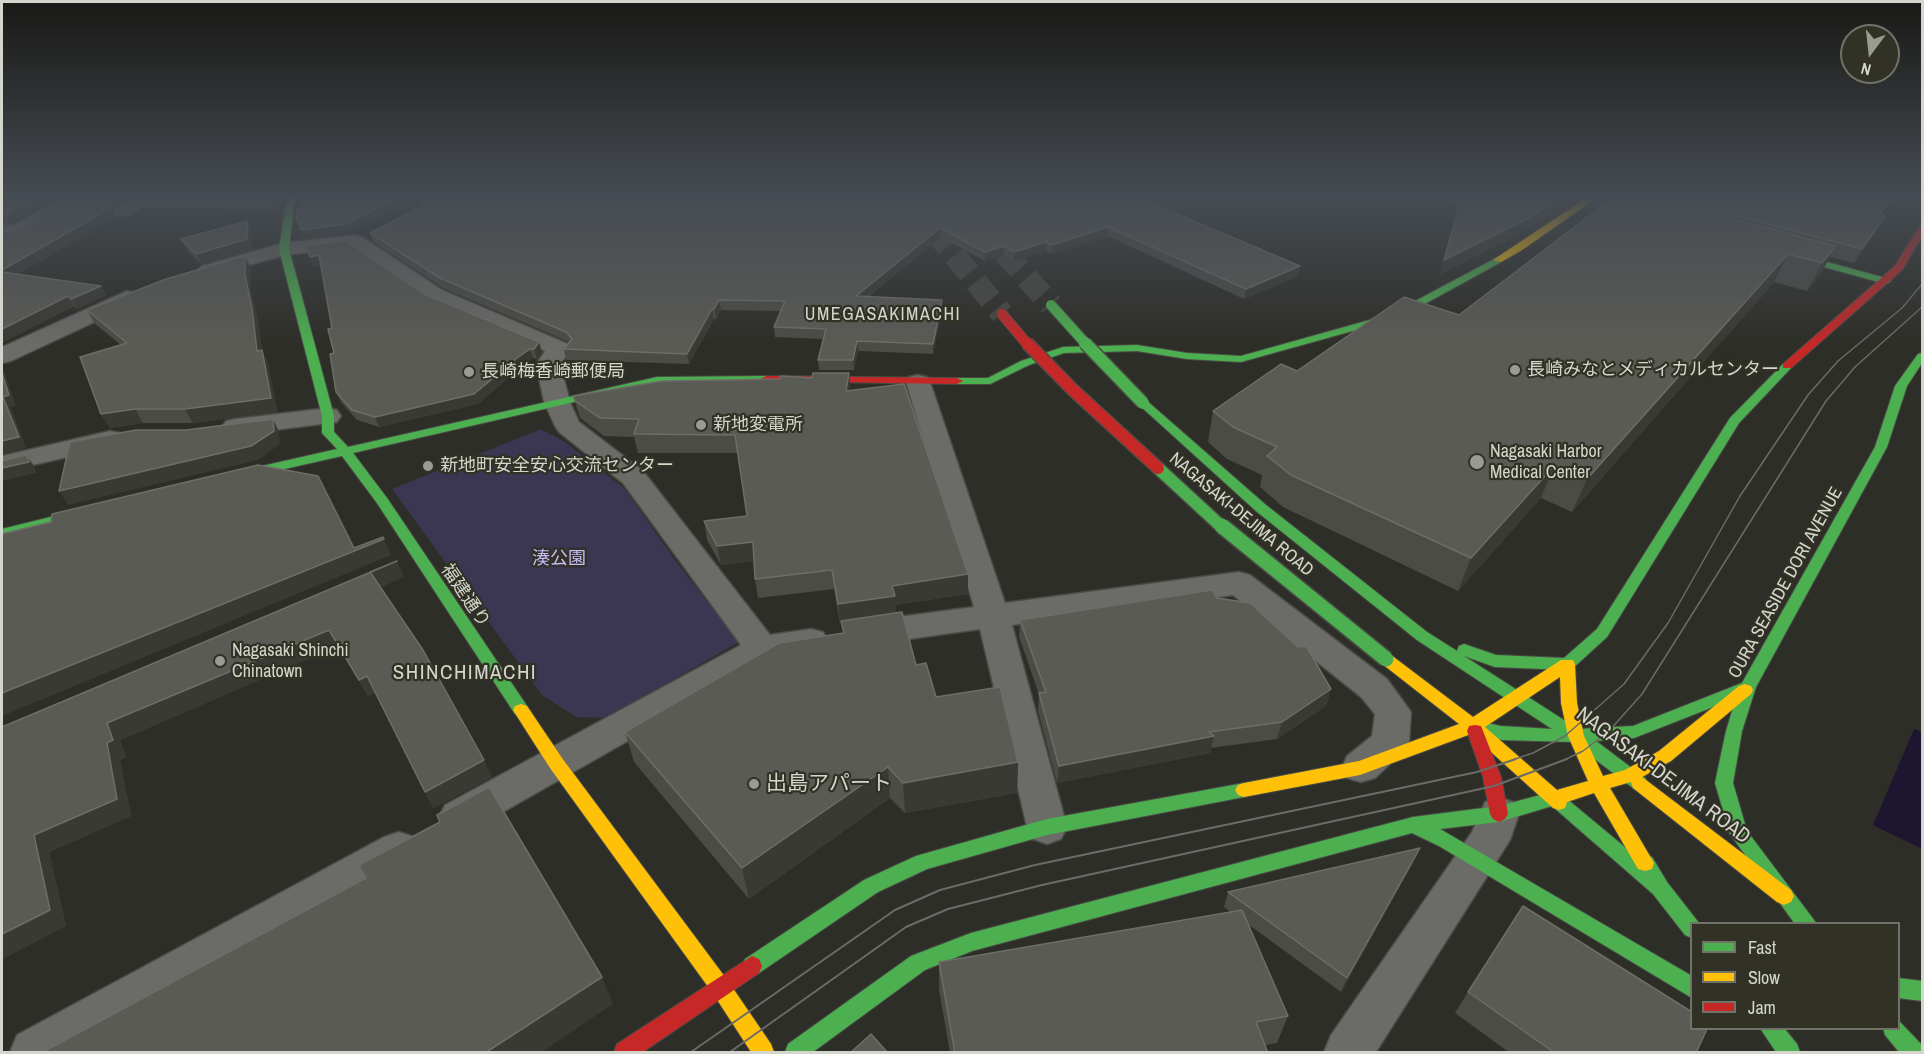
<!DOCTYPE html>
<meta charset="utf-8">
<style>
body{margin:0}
#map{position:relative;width:1924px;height:1054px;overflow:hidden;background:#2e2e28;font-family:"Archivo Narrow",sans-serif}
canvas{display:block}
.frame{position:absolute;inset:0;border:3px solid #d4d5cd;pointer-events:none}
.legend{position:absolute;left:1690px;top:922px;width:210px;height:108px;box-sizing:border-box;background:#313125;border:2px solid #727368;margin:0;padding:8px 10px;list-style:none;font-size:18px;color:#d4d5cd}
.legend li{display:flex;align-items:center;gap:12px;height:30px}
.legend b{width:30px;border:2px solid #727368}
.north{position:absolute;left:1840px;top:24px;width:60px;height:60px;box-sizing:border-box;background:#313125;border:2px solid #727368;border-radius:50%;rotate:195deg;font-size:16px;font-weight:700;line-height:24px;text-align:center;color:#d4d5cd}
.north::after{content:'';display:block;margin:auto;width:21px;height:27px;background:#9a9b93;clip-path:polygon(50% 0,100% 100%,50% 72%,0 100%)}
</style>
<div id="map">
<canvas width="1924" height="1054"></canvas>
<div class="frame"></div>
<ul class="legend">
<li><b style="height:8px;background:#4caf50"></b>Fast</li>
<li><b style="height:8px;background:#ffc107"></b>Slow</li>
<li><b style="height:8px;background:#c62828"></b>Jam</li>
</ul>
<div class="north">N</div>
</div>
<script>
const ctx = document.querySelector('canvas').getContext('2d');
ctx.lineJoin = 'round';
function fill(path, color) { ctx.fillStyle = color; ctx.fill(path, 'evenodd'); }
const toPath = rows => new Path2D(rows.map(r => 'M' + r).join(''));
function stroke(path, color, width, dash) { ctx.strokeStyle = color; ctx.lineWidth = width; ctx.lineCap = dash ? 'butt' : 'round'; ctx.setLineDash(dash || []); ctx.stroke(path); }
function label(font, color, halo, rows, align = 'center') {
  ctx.font = font + ' "Archivo Narrow","Noto Sans JP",sans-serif'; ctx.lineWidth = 4.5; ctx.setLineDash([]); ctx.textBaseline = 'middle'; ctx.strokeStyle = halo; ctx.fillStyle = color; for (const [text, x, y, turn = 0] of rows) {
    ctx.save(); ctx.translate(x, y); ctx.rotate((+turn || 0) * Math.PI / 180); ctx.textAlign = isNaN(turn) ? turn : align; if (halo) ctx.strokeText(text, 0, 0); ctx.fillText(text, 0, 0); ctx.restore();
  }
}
fill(toPath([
 [541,429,565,442,625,489,675,560,739,642,607,718,576,717,542,695,392,489]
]), '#3b3651');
fill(toPath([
 [1914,729,1922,732,1922,849,1873,825]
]), '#1e1631');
stroke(toPath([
 [917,199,939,236,1002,314],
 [962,199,998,245,1051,305]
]), '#474741', 23, [23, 11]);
const street = toPath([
 [60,199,83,199,81,203,22,237,15,239,2,236,2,224,12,226,60,199],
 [129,199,151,199,130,215,116,215,113,211,116,207,129,199],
 [355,235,362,237,442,290,568,344,572,349,560,364,570,402,579,422,643,471,770,635,811,629,823,632,828,641,823,650,770,660,473,829,459,834,445,829,439,817,445,805,741,645,623,483,559,432,555,426,544,402,536,364,545,351,426,300,351,247,285,255,209,276,202,274,198,270,202,266,284,243,355,235],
 [127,291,135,293,138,298,135,303,11,361,2,363,2,347,127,291],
 [918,375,927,377,930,382,1005,603,1239,572,1250,575,1387,679,1411,712,1409,742,1403,752,1375,778,1361,782,1347,778,1342,767,1347,756,1372,736,1375,714,1361,697,1233,595,1012,625,1067,827,1061,839,1047,844,1033,839,1027,827,980,629,867,645,855,641,850,633,855,625,867,621,974,607,906,382,909,377,918,375],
 [328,408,337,410,341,416,337,422,235,435,226,433,222,427,226,421,235,419,328,408],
 [110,431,120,433,123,439,120,445,2,472,2,456,110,431],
 [1499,797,1513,802,1519,814,1510,840,1376,1052,1324,1052,1331,1035,1472,832,1485,802,1499,797],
 [399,832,414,837,420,850,414,863,80,1052,10,1052,17,1035,384,837,399,832]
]);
const fast = toPath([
 [289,199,297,199,294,204,289,249,334,416,334,432,348,447,657,377,766,376,772,379,766,382,657,383,353,453,387,498,527,706,529,710,527,714,521,716,515,714,377,503,342,456,227,482,221,478,227,474,337,449,322,433,322,416,279,249,286,204,289,199],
 [1783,250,1889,279,1891,281,1886,284,1780,255,1778,253,1783,250],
 [1498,257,1503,260,1501,262,1399,318,1241,362,1187,359,1137,351,1064,353,1029,365,990,384,957,384,951,381,957,378,988,378,1021,361,1063,347,1137,345,1187,353,1241,356,1391,314,1498,257],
 [1922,353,1922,363,1907,386,1887,447,1756,687,1742,731,1733,783,1747,831,1817,924,1795,924,1730,834,1715,783,1726,731,1736,698,1634,738,1596,741,1645,778,1648,783,1645,788,1639,790,1633,788,1572,742,1501,740,1467,731,1465,726,1467,721,1473,720,1501,726,1552,729,1417,640,1256,511,1137,403,1139,401,1147,401,1266,505,1427,632,1457,651,1459,646,1464,644,1496,655,1564,658,1597,629,1730,418,1783,364,1791,364,1791,368,1739,423,1607,637,1573,668,1567,670,1495,667,1464,656,1578,729,1633,726,1742,683,1875,447,1895,386,1918,354,1922,353],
 [95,506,102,510,100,513,2,537,2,529,95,506],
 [1244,783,1250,785,1253,790,1250,795,1244,797,1047,835,927,869,878,892,759,973,752,976,745,973,742,966,745,959,864,880,916,856,1047,819,1244,783],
 [1559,790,1565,792,1567,799,1638,858,1645,855,1652,857,1667,882,1699,923,1692,924,1692,938,1685,935,1653,894,1552,806,1499,822,1440,829,1692,976,1692,998,1439,846,1412,833,972,951,925,970,813,1052,785,1052,788,1044,911,956,971,933,1413,817,1499,806,1559,790],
 [1898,978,1922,981,1922,1001,1898,998,1898,978],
 [1898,1020,1921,1044,1922,1052,1899,1052,1885,1035,1883,1028,1898,1028,1898,1020],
 [1760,1028,1784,1028,1797,1044,1800,1052,1776,1052,1760,1028]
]);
const slow = toPath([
 [1585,199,1592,201,1522,250,1501,262,1493,260,1585,199],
 [1386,653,1391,655,1473,717,1561,660,1573,660,1575,664,1577,703,1584,736,1603,776,1625,770,1659,751,1739,686,1745,684,1751,686,1753,690,1751,694,1671,761,1642,777,1791,890,1794,896,1791,902,1784,905,1777,902,1633,788,1631,782,1610,788,1654,863,1652,869,1645,871,1638,869,1594,793,1567,802,1565,808,1559,810,1553,808,1471,734,1360,775,1244,797,1238,795,1235,790,1238,785,1244,783,1359,761,1459,724,1381,663,1378,659,1381,655,1386,653],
 [1560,677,1561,703,1568,736,1588,781,1557,790,1485,727,1560,677],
 [521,704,527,706,562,758,728,981,771,1044,774,1052,751,1052,714,995,550,768,513,710,515,706,521,704]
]);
const jam = toPath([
 [1922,226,1922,236,1902,270,1791,368,1783,368,1783,364,1895,266,1918,229,1922,226],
 [766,376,957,378,963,381,957,384,762,381,760,379,766,376],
 [1475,725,1481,726,1483,731,1501,777,1508,814,1505,819,1499,822,1493,819,1490,814,1483,777,1467,731,1469,726,1475,725],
 [752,956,759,959,762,966,759,973,643,1052,614,1052,617,1044,752,956]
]);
stroke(street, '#4b4b46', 3);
stroke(fast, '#4b4b46', 2);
stroke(slow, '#4b4b46', 2);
stroke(jam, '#4b4b46', 2);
fill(street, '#6b6b67');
fill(fast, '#4caf50');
fill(slow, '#ffc107');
fill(jam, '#c62828');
stroke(toPath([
 [1512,760,1533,753,1565,736,1624,684,1668,623,1740,496,1808,395,1838,361,1902,308,1922,284],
 [1564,760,1583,751,1609,731,1642,694,1826,401,1855,367,1922,307]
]), '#6b6b67', 1.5);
stroke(toPath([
 [691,1052,895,910,940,890,1035,865,1477,772,1516,759],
 [730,1052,906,927,948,909,1042,885,1494,786,1567,759]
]), '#6b6b67', 2);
const fastBridgeFar2 = toPath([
 [1051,305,1087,345]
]);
const fastBridgeFar1 = toPath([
 [1085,343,1143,403],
 [1158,468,1223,528]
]);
const fastBridge = toPath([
 [1222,526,1386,659]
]);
const jamBridgeFar1 = toPath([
 [1002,314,1028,345]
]);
const jamBridge = toPath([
 [1027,343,1072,389,1158,468]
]);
stroke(fastBridgeFar2, '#4b4b46', 12, []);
stroke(fastBridgeFar1, '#4b4b46', 15, []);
stroke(fastBridge, '#4b4b46', 18, []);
stroke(jamBridgeFar1, '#4b4b46', 12, []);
stroke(jamBridge, '#4b4b46', 15, []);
stroke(fastBridgeFar2, '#4caf50', 10);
stroke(fastBridgeFar1, '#4caf50', 12);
stroke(fastBridge, '#4caf50', 15);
stroke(jamBridgeFar1, '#c62828', 10);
stroke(jamBridge, '#c62828', 12);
fill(toPath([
 [2,199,12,224,2,222],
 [138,199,282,199,277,209,143,208],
 [417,199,349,233,304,239,301,208,298,200],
 [1142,199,1298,276,1244,299,1108,236,1052,254,1046,251,1014,261,1004,255,985,261,941,237,868,297,942,310,933,354,858,351,854,370,819,370,818,360,823,339,775,337,774,327,781,311,721,310,716,319,714,319,689,364,566,360,564,349,569,342,443,288,373,242,370,233],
 [1439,199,1571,199,1570,201,1526,230,1440,275,1459,205],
 [1611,199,1891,199,1881,215,1885,216,1877,229,1854,263,1830,257,1821,273,1807,291,1774,282,1572,512,1541,498,1458,591,1283,507,1260,487,1262,475,1227,459,1208,442,1213,411,1297,371,1459,315],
 [112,209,116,217,18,274,106,295,77,309,74,306,2,343,9,232],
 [252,231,252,250,201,264,186,249,181,239],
 [306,245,422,293,542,352,537,359,533,358,520,368,478,404,379,427,357,420,341,402,336,392,332,328,321,265,314,266],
 [251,268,250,287,258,321,262,350,268,363,277,412,193,423,143,423,110,428,101,414,121,345,94,323,87,310],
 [849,373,850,391,968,594,895,605,896,613,916,665,936,697,1018,762,1017,793,905,813,890,798,749,899,634,762,625,732,843,633,842,623,840,623,834,589,758,598,755,579,754,561,721,565,707,540,704,521,747,516,738,453,638,453,634,437,604,436,580,418,573,396,812,378],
 [404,577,380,587,492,777,433,808,375,693,368,696,338,646,120,740,126,757,120,760,131,816,49,852,66,926,2,959,2,727],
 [1217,598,1331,689,1326,706,1277,739,1211,748,1210,753,1057,783,1038,711,1039,694,1019,637,1020,620],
 [1413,863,1341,992,1249,925,1288,1016,1277,1043,1265,1045,1268,1053,950,1053,939,990,939,962,1231,912,1224,907,1228,892],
 [1468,992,1696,1053,1510,1053,1455,1013]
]), '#4c4c46');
fill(toPath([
 [34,199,55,199,12,224,6,215],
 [109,199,126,199,112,209,116,217,5,281,2,275,2,270],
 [274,199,282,199,277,209,273,200],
 [396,199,417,199,349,233,304,239,301,230],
 [1558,199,1571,199,1570,201,1526,230,1440,275,1444,260],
 [1885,216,1877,229,1854,263,1862,249],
 [248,221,252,231,252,250,201,264,196,254],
 [1108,227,1108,236,1052,254,1052,245],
 [940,228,941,237,856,306,856,296],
 [1046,242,1046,251,1014,261,1014,252],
 [1004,246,1004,255,985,261,985,252],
 [1836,246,1821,273,1807,291,1822,263],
 [1788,254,1774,282,1572,512,1587,479],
 [319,255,323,264,314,266,310,257],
 [245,256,251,268,250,287,258,321,262,350,268,363,277,412,193,423,185,409,257,351,245,275],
 [1300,266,1298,276,1244,299,1246,289],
 [101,286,106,295,77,309,71,299],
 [68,296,74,306,2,343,2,329],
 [719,300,721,310,716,319,714,309],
 [942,300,942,310,933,354,933,344],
 [712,309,714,319,689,364,687,354],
 [857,341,858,351,854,370,853,360],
 [539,342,542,352,537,359,534,349],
 [530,349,533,358,520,368,478,404,379,427,375,417],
 [2,365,16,406,11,407,26,448,2,454,3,397],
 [849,373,850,391,846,391],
 [135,409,143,423,110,428,101,414],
 [273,419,279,432,280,444,258,460,68,505,59,491],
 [26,455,34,466,36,473,2,481,2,468],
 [1554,466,1541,498,1458,591,1471,558],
 [384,539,391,555,2,716,2,693],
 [753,542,756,561,721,565,717,546],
 [397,561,404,577,378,589,370,572],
 [968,574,968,594,895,605,896,615,840,623,838,604,892,586],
 [329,630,338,646,120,740,126,757,120,760,131,816,49,852,66,926,2,959,2,934,34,835,107,743,107,723],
 [367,676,375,693,368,696,359,680],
 [1331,689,1326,706,1277,739,1282,722],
 [1214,736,1210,753,1057,783,1059,766],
 [484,760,492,777,433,808,425,792],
 [1018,762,1017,793,905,813,903,783],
 [888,767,890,798,749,899,742,868],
 [1420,848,1413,863,1341,992,1347,978],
 [602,977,613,1004,540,1053,485,1053]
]), '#3a3a34');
const building = toPath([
 [2,199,34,199,6,215,2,214,2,199],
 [72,199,109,199,107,201,111,208,2,270,2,230,9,232,17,230,72,199],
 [138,199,274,199,273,200,138,199],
 [298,199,396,199,346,224,301,230,296,217,297,209,320,203,319,200,298,200,298,199],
 [436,199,1142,199,1300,266,1246,289,1108,227,1052,245,1046,242,1014,252,1004,246,985,252,940,228,856,296,942,300,933,344,857,341,853,360,818,360,826,329,774,327,785,301,719,300,714,309,712,309,687,354,564,349,572,339,566,332,440,278,370,233,436,199],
 [1461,199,1558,199,1531,217,1444,260,1461,199],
 [1611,199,1656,199,1836,246,1822,263,1788,254,1587,479,1554,466,1471,558,1291,475,1267,456,1277,447,1233,427,1213,411,1281,364,1297,371,1404,297,1459,315,1611,199],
 [1671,199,1890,199,1880,214,1885,216,1862,249,1671,199],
 [248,221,247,239,196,254,181,239,248,221],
 [347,241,422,293,539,342,534,349,530,349,517,358,474,394,375,417,352,410,336,392,330,354,334,353,328,329,332,328,319,255,310,257,306,245,347,241],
 [245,256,245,275,252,308,257,351,262,350,271,398,185,409,135,409,101,414,80,357,127,343,87,310,166,279,245,256],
 [2,272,101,286,71,299,68,296,2,329,2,272],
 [2,373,9,395,3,397,19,437,2,441,2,373],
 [813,373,849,373,846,391,904,384,968,574,892,586,895,596,838,604,832,570,755,579,753,542,717,546,704,521,747,516,735,435,634,434,639,419,600,418,575,401,573,396,662,381,780,379,781,376,812,378,813,373],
 [273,419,274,431,251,446,59,491,70,442,136,430,186,430,273,419],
 [26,455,29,462,2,468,2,461,26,455],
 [258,465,318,476,354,548,383,537,384,539,2,693,2,534,51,522,52,514,258,465],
 [397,561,370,572,423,650,484,760,425,792,367,676,359,680,329,630,107,723,113,740,107,743,117,799,34,835,50,910,2,934,2,727,397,561],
 [1212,590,1217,598,1250,603,1298,647,1306,646,1331,689,1282,722,1209,732,1214,736,1059,766,1039,693,1046,692,1020,620,1212,590],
 [902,612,916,665,926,663,936,697,1000,687,1018,762,903,783,888,767,742,868,625,732,779,643,844,633,841,621,902,612],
 [489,787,602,977,485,1053,41,1053,366,878,359,865,440,822,437,815,489,787],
 [1420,848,1347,978,1228,892,1420,848],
 [1523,906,1692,1012,1692,1029,1707,1029,1696,1053,1555,1053,1468,992,1523,906],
 [1242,910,1288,1016,1256,1022,1268,1053,955,1053,939,962,1242,910],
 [871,1034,888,1053,850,1053,871,1034]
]);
fill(building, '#5b5b55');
stroke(building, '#6e6e68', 1.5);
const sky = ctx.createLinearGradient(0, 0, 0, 347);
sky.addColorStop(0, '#191916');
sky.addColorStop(0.57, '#464c53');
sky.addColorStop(1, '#464c5300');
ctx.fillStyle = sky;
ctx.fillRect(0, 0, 1924, 347);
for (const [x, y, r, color] of [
 [1515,370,6,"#9a9b93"],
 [469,372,6,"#9a9b93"],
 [701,425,6,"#9a9b93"],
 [1477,462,8,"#9a9b93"],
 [428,466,6,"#9a9b93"],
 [220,661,6,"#9a9b93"],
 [754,784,6,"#9a9b93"]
]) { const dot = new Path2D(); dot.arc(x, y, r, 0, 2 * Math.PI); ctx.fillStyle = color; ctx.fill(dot); stroke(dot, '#313125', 2); }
ctx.letterSpacing = '1.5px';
label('18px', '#d4d5cd', '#313125', [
 ["UMEGASAKIMACHI",883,315]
]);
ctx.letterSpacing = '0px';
label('18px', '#d4d5cd', '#313125', [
 ["長崎みなとメディカルセンター",1527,370],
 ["長崎梅香崎郵便局",481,372],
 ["新地変電所",713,425],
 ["Nagasaki Harbor",1490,452],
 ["Medical Center",1490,473],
 ["新地町安全安心交流センター",440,466],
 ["Nagasaki Shinchi",232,651],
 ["Chinatown",232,672]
], 'left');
label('18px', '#d4d5cd', '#313125', [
 ["NAGASAKI-DEJIMA ROAD",1241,515,40],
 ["OURA SEASIDE DORI AVENUE",1786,583,-61],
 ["福建通り",465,596,56]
]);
label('18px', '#c6baf9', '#313125', [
 ["湊公園",559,559]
]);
ctx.letterSpacing = '1.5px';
label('21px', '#d4d5cd', '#313125', [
 ["SHINCHIMACHI",465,673]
]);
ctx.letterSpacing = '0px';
label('21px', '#d4d5cd', '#313125', [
 ["NAGASAKI-DEJIMA ROAD",1663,776,37]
]);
label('21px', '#d4d5cd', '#313125', [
 ["出島アパート",766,784]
], 'left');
</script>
